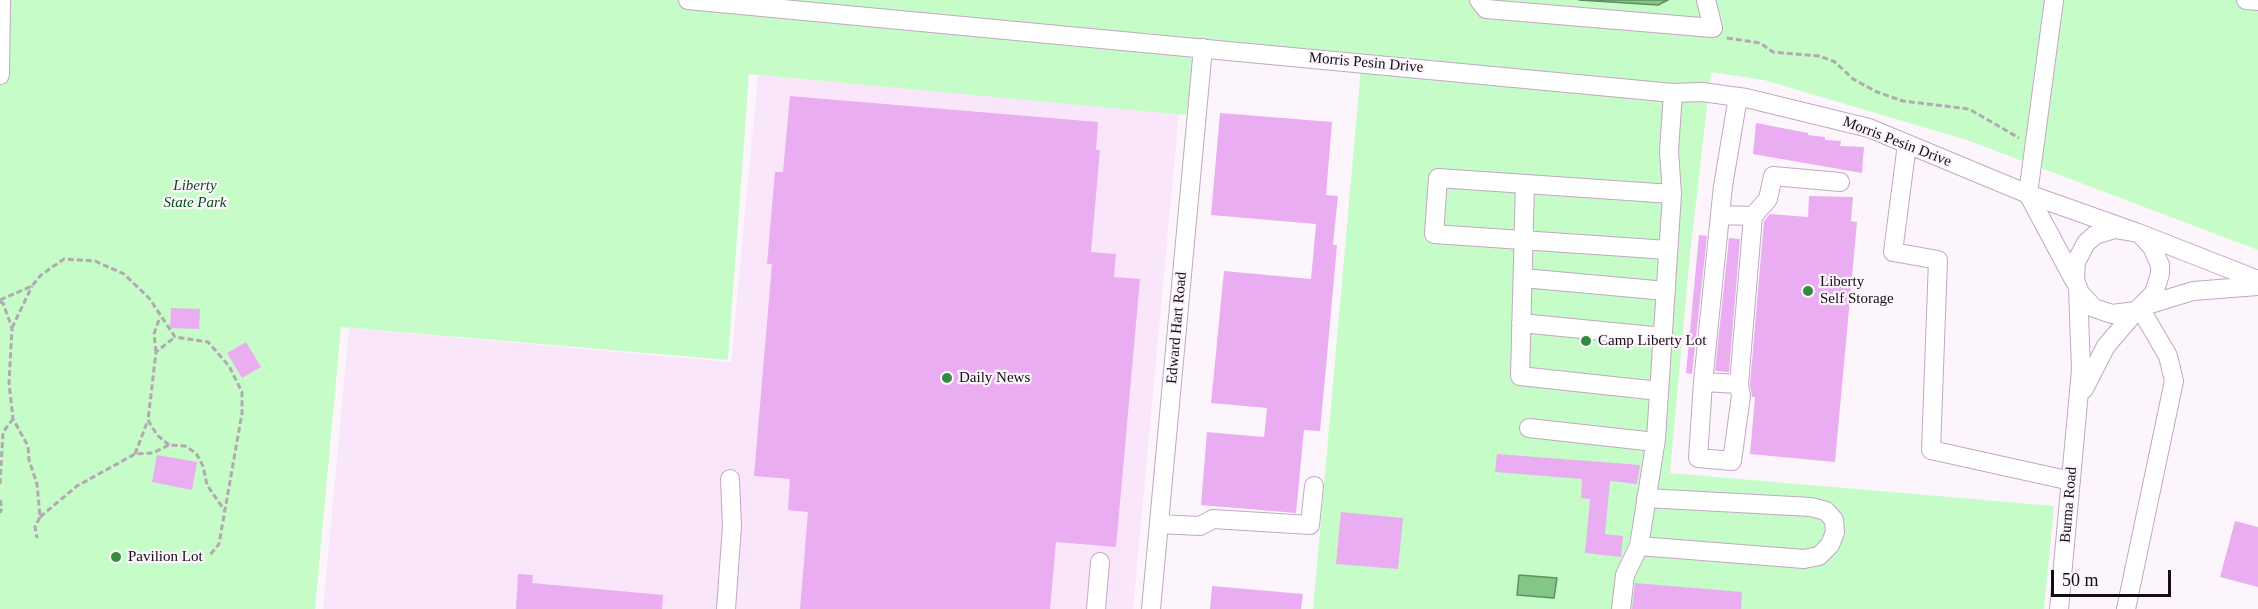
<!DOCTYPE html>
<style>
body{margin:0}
#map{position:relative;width:2258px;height:609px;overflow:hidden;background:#fcf6fc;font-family:"Times New Roman",serif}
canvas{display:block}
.scale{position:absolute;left:2051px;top:570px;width:120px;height:27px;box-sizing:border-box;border:3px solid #150c16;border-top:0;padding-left:8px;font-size:18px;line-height:21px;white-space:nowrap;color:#150c16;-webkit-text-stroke:4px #fcf6fc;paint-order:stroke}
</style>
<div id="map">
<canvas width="2258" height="609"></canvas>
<div class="scale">50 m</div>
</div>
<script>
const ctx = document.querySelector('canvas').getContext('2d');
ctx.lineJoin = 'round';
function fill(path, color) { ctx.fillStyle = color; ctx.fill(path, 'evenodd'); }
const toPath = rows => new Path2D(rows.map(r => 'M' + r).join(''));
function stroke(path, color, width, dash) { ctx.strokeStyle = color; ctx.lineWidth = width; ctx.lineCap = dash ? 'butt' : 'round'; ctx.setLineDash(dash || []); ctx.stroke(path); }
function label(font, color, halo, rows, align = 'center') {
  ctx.font = font + ' "Times New Roman",serif'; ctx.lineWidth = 4.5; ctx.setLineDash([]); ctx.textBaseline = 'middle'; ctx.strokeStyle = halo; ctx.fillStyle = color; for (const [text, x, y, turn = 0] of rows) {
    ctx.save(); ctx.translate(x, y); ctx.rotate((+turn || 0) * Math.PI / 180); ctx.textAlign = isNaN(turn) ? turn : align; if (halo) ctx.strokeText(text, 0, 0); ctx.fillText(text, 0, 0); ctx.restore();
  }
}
fill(toPath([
 [758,75,1179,113,1133,609,323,609,349,328,731,362]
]), '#f9e6fb');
fill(toPath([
 [0,0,1579,0,1658,5,1668,0,2258,0,2258,250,1967,140,1764,80,1711,72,1690,254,1670,473,2054,506,2044,609,1313,609,1362,56,1199,41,1186,115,749,74,728,360,341,327,315,609,0,609]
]), '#c6fcc7');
const water = toPath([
 [1579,0,1668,0,1658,5,1579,0],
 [1519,575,1557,578,1554,598,1517,595,1519,575]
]);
fill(water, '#82c785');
stroke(water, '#618f64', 1.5);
fill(toPath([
 [790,96,1098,122,1096,150,1100,150,1091,252,1116,254,1114,277,1140,279,1116,547,1056,542,1050,609,800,609,808,512,788,510,790,479,754,476,772,264,767,264,775,172,783,172],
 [1220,113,1332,122,1326,195,1338,196,1333,245,1337,245,1327,356,1320,431,1304,430,1296,513,1201,505,1207,432,1264,437,1267,408,1211,403,1224,271,1311,279,1316,224,1211,215],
 [1756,123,1808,133,1808,135,1825,137,1825,140,1841,141,1840,146,1864,147,1862,173,1753,154],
 [1809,196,1853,197,1851,221,1857,222,1835,462,1750,454,1755,397,1752,397,1750,384,1764,221,1770,214,1808,217],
 [1699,235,1707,236,1692,374,1686,373],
 [1729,238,1740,239,1729,372,1715,371],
 [171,308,200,309,199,329,170,328],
 [246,342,261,367,242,378,227,353],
 [1497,454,1640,465,1637,484,1610,481,1605,534,1623,536,1621,557,1585,553,1590,499,1581,498,1582,479,1495,472],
 [157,455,197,462,192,490,152,482],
 [1341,512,1403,518,1398,569,1336,564],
 [2235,521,2258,527,2258,587,2220,577],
 [518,574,533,575,532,583,663,595,662,609,516,609],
 [1635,583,1742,592,1741,609,1632,609],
 [1212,586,1303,594,1301,609,1210,609]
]), '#ebadf2');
const minor = toPath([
 [688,0,1673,93,1702,92,1746,98,1869,128,2028,194,2138,233],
 [1479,0,1486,9,1713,28,1706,0],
 [2246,0,2258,1],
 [0,75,1,0],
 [1907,144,1893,252,1938,260,1931,450,2071,481],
 [1525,184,1520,376,1659,391],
 [2028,194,2054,0],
 [2028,194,2074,280],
 [1720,215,1753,216,1739,384,1703,382,1720,215,1723,186,1738,97],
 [1753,216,1768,199,1773,176,1840,182],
 [2141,235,2152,247,2160,265,2160,274,2154,293,2136,311,2112,314,2094,308,2080,293,2075,280,2076,262,2086,243,2095,235,2115,229,2138,233,2258,280],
 [1668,250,1434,234,1438,178,1672,194],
 [1523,278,1666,291],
 [2144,306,2193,291,2258,286],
 [1521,323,1663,337],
 [1703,382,1698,458,1732,461,1741,396,1739,384],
 [2084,389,2106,346,2136,311],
 [1529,428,1655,442],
 [1159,524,1200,526,1213,519,1310,525,1314,486],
 [1639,546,1804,559,1819,556,1830,545,1835,532,1834,520,1826,511,1811,507,1646,498],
 [726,609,732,526,730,479],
 [1096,609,1100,562],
 [1151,609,1203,48],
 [1621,609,1625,575,1639,546,1656,439,1672,194,1669,151,1673,93],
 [2059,609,2081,370,2078,288],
 [2126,609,2174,381,2168,356,2140,308]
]);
stroke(minor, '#c1a8c4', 20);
stroke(toPath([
 [1727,38,1760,43,1773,52,1819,56,1835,62,1853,79,1877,92,1903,101,1969,109,2019,138],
 [0,300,32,286,41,275,64,259,95,261,124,274,149,298,175,337,208,342,229,366,242,392,242,413,219,544,210,555],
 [0,302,3,303,12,328,9,383,13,419,28,446,29,460,37,484,40,517,35,527,37,538],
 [12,328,32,286],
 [156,352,154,334,160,317],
 [169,445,157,435,148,420,156,352,175,337],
 [135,454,148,420],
 [0,484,3,432,13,419],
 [0,500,2,508,0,513],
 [40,517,77,486,135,454,153,453,169,445,185,446,196,453,203,466,207,485,225,511]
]), '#b1aab2', 3, [6, 3]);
stroke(minor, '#fff', 18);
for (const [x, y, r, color] of [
 [1808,291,6,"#328c3d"],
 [1586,341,6,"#328c3d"],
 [947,378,6,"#328c3d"],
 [116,557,6,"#328c3d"]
]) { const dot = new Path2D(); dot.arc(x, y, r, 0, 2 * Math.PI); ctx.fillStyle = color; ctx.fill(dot); stroke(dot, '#fcf6fc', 2); }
label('15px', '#150c16', '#fcf6fc', [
 ["Morris Pesin Drive",1366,63,5],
 ["Morris Pesin Drive",1897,142,21],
 ["Edward Hart Road",1177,328,-85],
 ["Burma Road",2069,505,-85]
]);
label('italic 15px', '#004f11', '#fcf6fc', [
 ["Liberty",195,186],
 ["State Park",195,203]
]);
label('15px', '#150c16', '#fcf6fc', [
 ["Liberty",1820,282],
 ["Self Storage",1820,299],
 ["Camp Liberty Lot",1598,341],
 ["Daily News",959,378],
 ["Pavilion Lot",128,557]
], 'left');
</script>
